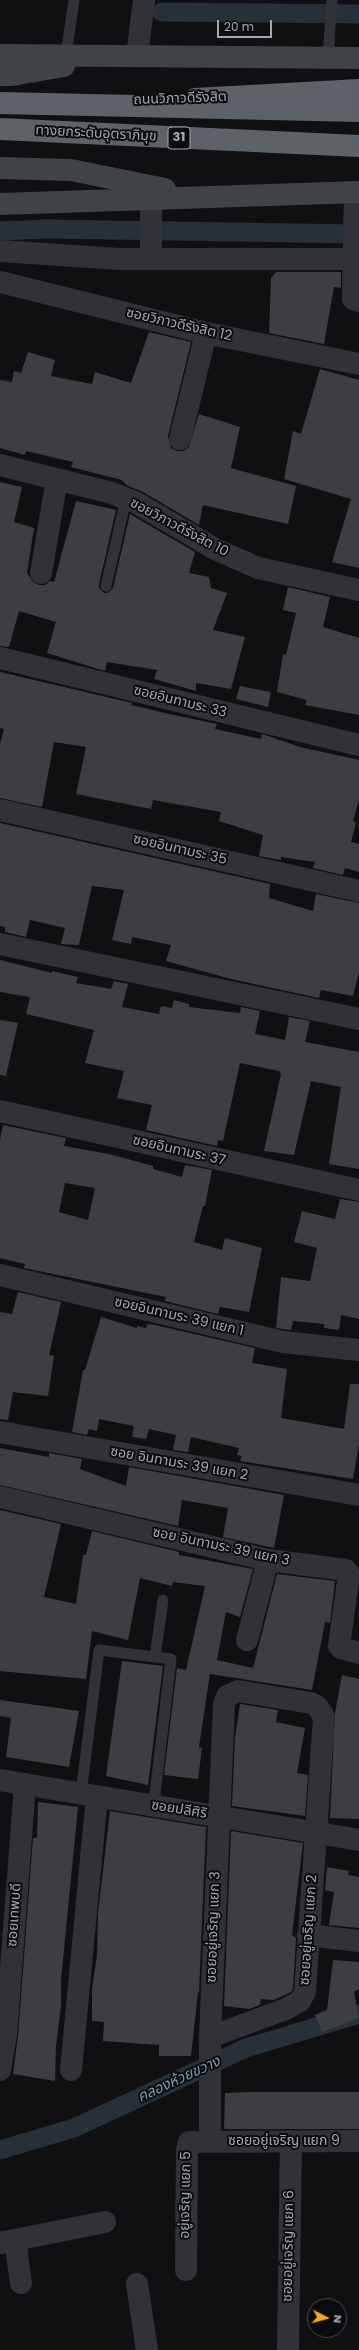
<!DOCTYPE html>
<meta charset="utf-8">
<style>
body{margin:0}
#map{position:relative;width:359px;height:2350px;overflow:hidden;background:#101012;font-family:Poppins,sans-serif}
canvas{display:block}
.north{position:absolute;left:307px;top:2298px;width:40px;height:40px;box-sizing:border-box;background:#0b0b0d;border:1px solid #474a4f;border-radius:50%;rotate:96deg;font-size:11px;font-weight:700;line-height:16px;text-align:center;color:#a1a8b3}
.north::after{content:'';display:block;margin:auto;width:14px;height:18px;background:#f9a321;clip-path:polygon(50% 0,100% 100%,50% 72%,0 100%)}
.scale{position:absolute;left:217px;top:20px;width:55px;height:18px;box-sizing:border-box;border:2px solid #a1a8b3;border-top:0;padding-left:5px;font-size:12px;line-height:14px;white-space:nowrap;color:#a1a8b3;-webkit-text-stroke:3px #0b0b0d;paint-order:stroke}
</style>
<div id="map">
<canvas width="359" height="2350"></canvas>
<div class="north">N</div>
<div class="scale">20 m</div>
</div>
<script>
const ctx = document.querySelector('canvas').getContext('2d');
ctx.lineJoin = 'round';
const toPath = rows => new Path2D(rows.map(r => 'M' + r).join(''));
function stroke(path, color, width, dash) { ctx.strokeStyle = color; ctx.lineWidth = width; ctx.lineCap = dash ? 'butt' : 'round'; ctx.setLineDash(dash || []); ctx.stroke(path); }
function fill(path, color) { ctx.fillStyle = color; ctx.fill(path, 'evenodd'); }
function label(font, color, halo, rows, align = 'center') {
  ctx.font = font + ' Poppins,"Noto Sans Thai",sans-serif'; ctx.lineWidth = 4; ctx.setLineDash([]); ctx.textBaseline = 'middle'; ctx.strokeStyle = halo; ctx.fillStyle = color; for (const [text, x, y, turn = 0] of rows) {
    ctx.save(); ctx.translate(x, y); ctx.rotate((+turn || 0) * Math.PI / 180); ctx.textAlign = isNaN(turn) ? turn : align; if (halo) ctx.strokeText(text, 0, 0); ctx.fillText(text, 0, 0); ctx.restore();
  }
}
stroke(toPath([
 [162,12,359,14],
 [0,231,47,229,359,234],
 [0,2150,74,2128,246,2048,359,2014]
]), '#263036', 19);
fill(toPath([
 [276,272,341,272,341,288,334,287,324,344,269,333,271,278],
 [149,332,191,342,168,436,171,448,177,451,183,451,189,447,199,414,240,427,231,468,296,486,288,524,203,505,199,525,143,492,126,485,122,480,71,467,73,462,26,451,25,455,0,448,0,380,12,382,14,371,21,373,28,352,55,360,51,376,92,384,95,372,131,383],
 [320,369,359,380,359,568,332,562,351,499,284,479,293,431,301,434],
 [0,482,22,487,14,522,34,528,27,573,33,582,39,585,45,585,50,581,54,582,76,501,116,510,99,584,99,588,104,593,108,593,113,588,130,514,195,552,189,573,209,577,211,588,227,593,213,630,245,637,231,689,196,683,196,691,154,679,157,670,107,662,105,671,47,653,56,622,19,611,9,647,0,646],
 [288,587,330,597,323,627,359,638,359,715,305,705,307,700,277,692,283,654,286,655,296,613,283,610],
 [0,672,132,703,131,705,169,714,217,724,215,729,261,739,262,734,300,747,359,760,359,800,353,821,356,822,351,842,359,844,359,872,345,868,343,875,313,868,315,862,281,857,281,860,259,856,263,835,219,821,221,812,153,800,151,809,76,794,86,747,54,742,42,807,0,798,0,744,4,729,0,728],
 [240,686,271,692,268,707,236,699],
 [0,823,270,884,269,898,313,911,316,894,359,903,359,972,353,996,321,990,319,998,231,979,166,961,171,945,132,937,131,944,112,940,124,890,92,886,79,945,61,944,65,928,30,920,26,937,5,932,5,927,0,926],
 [0,960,52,973,52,971,78,977,76,983,111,989,114,981,128,984,122,1007,159,1014,161,1006,172,1008,174,1000,189,1004,189,1007,240,1013,241,1007,260,1011,255,1034,285,1040,289,1017,310,1021,305,1042,359,1052,359,1169,329,1164,341,1087,311,1081,294,1155,264,1151,281,1074,279,1071,240,1063,223,1141,218,1140,217,1146,146,1130,152,1105,117,1098,124,1071,85,1063,94,1030,26,1014,30,997,0,992],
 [0,1020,18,1023,6,1076,0,1075],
 [3,1125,66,1138,64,1146,109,1154,153,1166,153,1169,182,1177,185,1165,212,1170,205,1206,203,1206,194,1242,222,1250,225,1238,262,1248,249,1312,220,1307,218,1314,165,1301,166,1297,24,1268,25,1264,0,1258,0,1140],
 [65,1183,95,1188,88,1220,59,1212],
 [340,1199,359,1202,359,1319,341,1315,339,1330,324,1328,324,1324,293,1321,291,1330,276,1328,281,1277,310,1281,317,1248,294,1242,302,1211,335,1219],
 [18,1292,61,1302,49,1355,54,1356,48,1396,13,1392,8,1420,0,1419,0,1312,12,1314],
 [101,1317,137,1328,137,1326,146,1328,148,1324,155,1325,255,1348,252,1363,287,1369,281,1418,344,1429,350,1384,359,1384,359,1444,353,1479,240,1461,242,1456,237,1455,239,1448,191,1437,188,1452,173,1450,176,1435,149,1429,146,1439,132,1437,134,1426,99,1419,97,1431,89,1429,87,1435,72,1432,83,1370,85,1370],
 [0,1448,49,1457,49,1453,82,1459,80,1469,126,1486,129,1467,284,1495,274,1548,223,1537,228,1508,182,1500,178,1526,0,1485],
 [0,1510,61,1524,44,1597,76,1604,83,1555,86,1555,92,1531,179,1552,179,1555,253,1569,240,1617,226,1612,217,1660,253,1668,277,1574,335,1581,330,1623,325,1622,312,1690,210,1674,199,1747,202,1748,198,1779,164,1775,177,1668,186,1670,205,1586,173,1582,172,1586,140,1578,128,1640,92,1631,86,1679,0,1671],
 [122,1661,163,1666,148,1785,106,1776],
 [342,1675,359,1679,359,1819,330,1818,335,1713],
 [0,1700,79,1711,69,1767,6,1757,11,1718,0,1716],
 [240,1704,278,1710,276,1722,305,1728,297,1773,308,1775,305,1816,232,1806,235,1738],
 [38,1802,78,1807,61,1980,61,2006,56,2046,55,2081,13,2074,18,2036,33,1838,37,1838],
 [110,1811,206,1827,199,1992,198,1992,191,2056,159,2056,159,2045,103,2041,104,2022,92,2021,92,1988,97,1956,98,1913],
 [231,1831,303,1843,292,1935,296,1938,293,1988,291,1992,274,2000,261,1999,260,2005,249,2009,224,2006],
 [327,1867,349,1871,348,1875,359,1877,359,1928,329,1925,334,1892,325,1890],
 [333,1960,359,1962,359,1989,354,1992,359,2018,322,2032,315,2015,327,2010],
 [250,2092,359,2092,359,2129,224,2129,225,2093]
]), '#3c3e42');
stroke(toPath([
 [66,55,74,0],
 [328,58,332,0],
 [106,586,126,499],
 [155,1657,171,1659,155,1794],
 [81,1794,99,1650,155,1657,163,1600]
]), '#313237', 11);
stroke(toPath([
 [137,56,144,0],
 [355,192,353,299,359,301],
 [0,251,119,259,352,259],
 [151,259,151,198],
 [0,282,206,333,359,364],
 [180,439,206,333],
 [0,465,112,493,137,503,215,549,258,568,359,590],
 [41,573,57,479],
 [0,658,359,745],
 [0,810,359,891],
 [0,944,359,1019],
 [0,1111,359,1190],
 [0,1275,283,1342,359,1350],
 [0,1432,359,1495],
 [0,1497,268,1560,346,1570,349,1574,339,1646,341,1648,359,1653],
 [247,1640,268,1560],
 [0,1780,359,1840],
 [308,1935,359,1941],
 [0,2070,6,2035,25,1784],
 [71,2070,97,1796],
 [210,2142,210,2037,224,1704,227,1696,238,1691,311,1703,317,1706,324,1717,305,1992,300,2001,286,2009,210,2037],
 [15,2240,21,2283],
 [0,2243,105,2222],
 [186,2270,187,2150,189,2142,359,2141],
 [137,2284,147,2350],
 [288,2350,291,2141]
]), '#313237', 22);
stroke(toPath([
 [0,55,359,58],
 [0,75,12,75,64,66],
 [0,168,71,170,165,189],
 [0,204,359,192]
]), '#3f4247', 22);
stroke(toPath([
 [195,99,359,90]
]), '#5d6168', 22);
stroke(toPath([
 [0,103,359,111],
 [0,129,359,146]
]), '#5d6168', 22);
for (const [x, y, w] of [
 [179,138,22]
]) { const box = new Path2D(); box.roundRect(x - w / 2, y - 11, w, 22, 3); ctx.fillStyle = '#0b0b0d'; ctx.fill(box); stroke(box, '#a1a8b3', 1); }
label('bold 13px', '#a1a8b3', null, [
 ["31",179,138]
]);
label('14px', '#a1a8b3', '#0b0b0d', [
 ["ถนนวิภาวดีรังสิต",180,99,-2],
 ["ทางยกระดับอุตราภิมุข",96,134,3],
 ["ซอยวิภาวดีรังสิต 12",179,325,13],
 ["ซอยวิภาวดีรังสิต 10",179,528,28],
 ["ซอยอินทามระ 33",180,702,14],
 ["ซอยอินทามระ 35",180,850,13],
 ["ซอยอินทามระ 37",179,1151,13],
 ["ซอยอินทามระ 39 แยก 1",179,1317,13],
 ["ซอย อินทามระ 39 แยก 2",179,1464,10],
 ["ซอย อินทามระ 39 แยก 3",221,1547,12],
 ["ซอยปลีศิริ",179,1810,9],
 ["ซอยเทพบดี",15,1915,-86],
 ["ซอยอยู่เจริญ แยก 3",214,1927,-88],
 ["ซอยอยู่เจริญ แยก 2",309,1930,-86],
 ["ซอยอยู่เจริญ แยก 9",284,2141],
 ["อยู่เจริญ แยก 5",186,2195,-89],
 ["ซอยอยู่เจริญ แยก 6",289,2246,-89]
]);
label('italic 15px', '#7599b1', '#0b0b0d', [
 ["คลองห้วยขวาง",179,2080,-25]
]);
</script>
